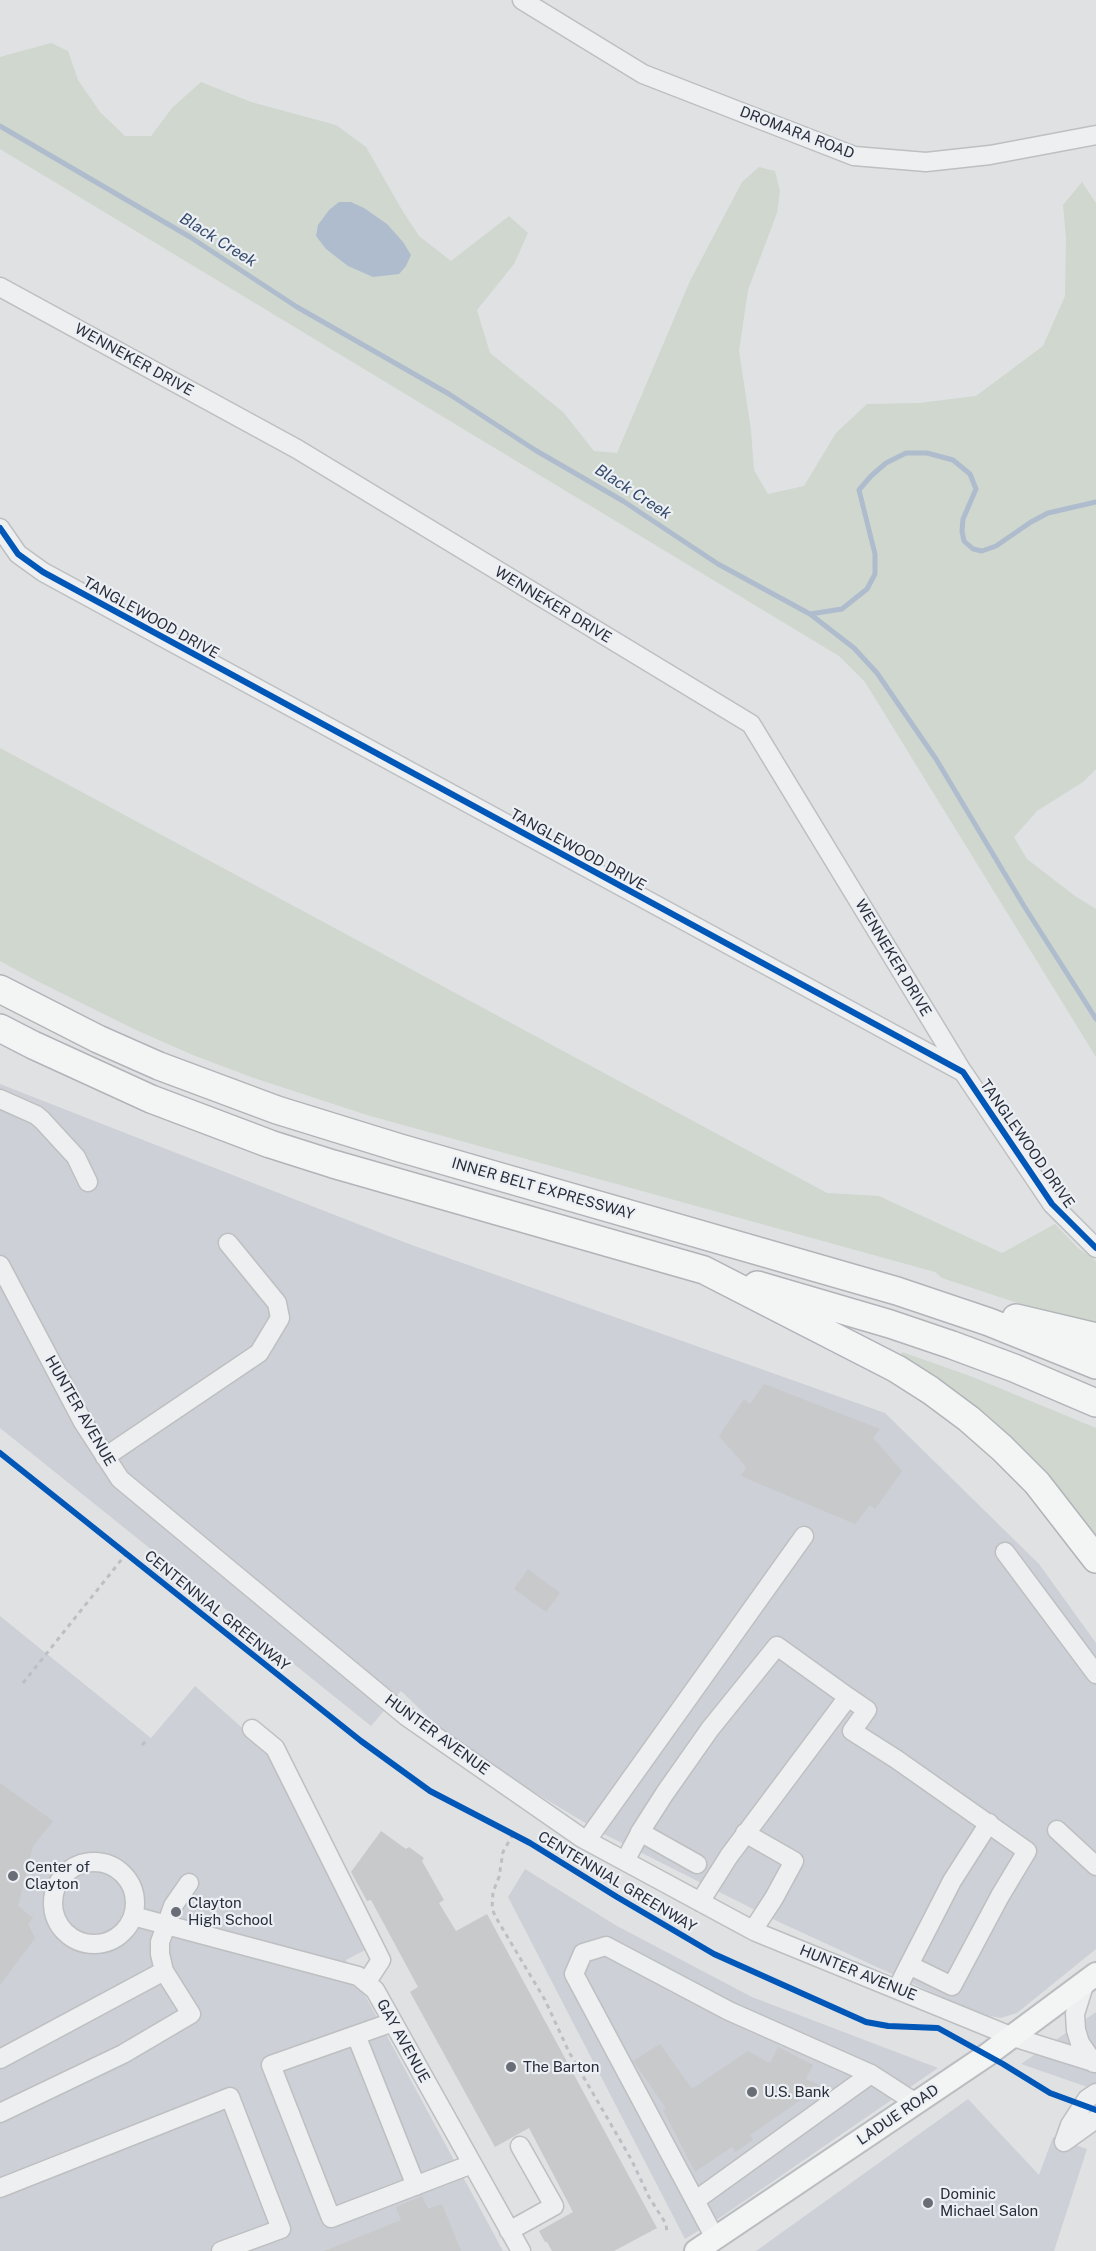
<!DOCTYPE html>
<style>
body{margin:0}
canvas{display:block;background:#dfe1e3}
</style>
<canvas width="1096" height="2251"></canvas>
<script>
const ctx = document.querySelector('canvas').getContext('2d');
ctx.lineJoin = 'round';
function fill(path, color) { ctx.fillStyle = color; ctx.fill(path, 'evenodd'); }
const toPath = rows => new Path2D(rows.map(r => 'M' + r).join(''));
function stroke(path, color, width, dash) { ctx.strokeStyle = color; ctx.lineWidth = width; ctx.lineCap = dash ? 'butt' : 'round'; ctx.setLineDash(dash || []); ctx.stroke(path); }
function label(font, color, halo, rows, align = 'center') {
  ctx.font = font + ' "Public Sans",sans-serif'; ctx.lineWidth = 4.5; ctx.setLineDash([]); ctx.textBaseline = 'middle'; ctx.strokeStyle = halo; ctx.fillStyle = color; for (const [text, x, y, turn = 0] of rows) {
    ctx.save(); ctx.translate(x, y); ctx.rotate((+turn || 0) * Math.PI / 180); ctx.textAlign = isNaN(turn) ? turn : align; if (halo) ctx.strokeText(text, 0, 0); ctx.fillText(text, 0, 0); ctx.restore();
  }
}
fill(toPath([
 [0,1084,409,1244,885,1413,1039,1564,1096,1643,1096,1949,1017,2013,1001,2018,979,2014,779,1922,600,1832,676,1709,587,1824,534,1792,445,1733,401,1691,371,1726,0,1428],
 [0,1616,151,1738,195,1686,266,1749,371,1947,346,1960,503,2251,0,2251],
 [525,1869,617,1926,752,1997,938,2068,721,2217,685,2239,508,1897],
 [1096,2012,1096,2090,1021,2064],
 [968,2099,1039,2175,1053,2137,1087,2149,1054,2251,756,2251]
]), '#cdd0d6');
fill(toPath([
 [51,43,68,51,78,80,100,112,125,136,151,136,172,108,201,82,251,102,336,125,366,147,402,210,419,236,451,261,509,216,528,233,514,264,477,310,490,353,563,412,594,451,617,453,690,281,742,182,759,167,775,171,780,191,777,213,748,290,739,351,751,430,754,470,768,494,804,486,836,433,867,404,919,403,976,396,1043,346,1065,296,1066,238,1063,205,1082,182,1096,203,1096,769,1083,782,1037,811,1014,837,1027,859,1075,896,1096,909,1096,1057,865,682,839,656,0,149,0,57],
 [0,748,827,1193,879,1196,1002,1253,1055,1224,1078,1248,1096,1261,1096,1329,942,1278,935,1272,367,1115,254,1078,193,1055,136,1030,35,980,0,961],
 [902,1352,970,1376,1096,1428,1096,1547,897,1362]
]), '#cfd7cf');
fill(toPath([
 [339,202,351,202,364,208,387,224,403,242,411,255,406,266,399,274,373,277,348,266,326,249,316,236,318,225,329,210]
]), '#afbccd');
stroke(toPath([
 [0,126,190,237,297,307,449,394,535,450,623,501,718,564,810,614,842,609,867,589,875,574,875,554,859,490,871,476,886,463,906,453,927,453,953,460,970,474,976,489,963,519,962,531,964,541,973,549,982,551,996,546,1031,522,1048,513,1096,502],
 [810,614,854,648,877,673,936,759,1024,906,1096,1019]
]), '#afbccd', 5);
fill(toPath([
 [764,1384,880,1429,873,1438,902,1471,875,1509,870,1505,855,1524,741,1476,746,1467,719,1436,744,1399,750,1404],
 [528,1569,560,1593,546,1612,514,1589],
 [0,1783,53,1821,33,1846,18,1906,33,1918,28,1924,35,1938,0,1985],
 [381,1831,406,1849,409,1847,424,1858,422,1861,444,1900,439,1903,456,1931,487,1914,657,2228,614,2251,552,2251,547,2242,545,2242,539,2231,573,2212,529,2128,495,2147,410,1992,418,1987,371,1900,367,1901,351,1872],
 [660,2044,692,2089,748,2051,770,2063,778,2047,813,2065,806,2079,821,2086,750,2135,753,2140,735,2152,732,2147,695,2172,663,2110,666,2108,633,2061],
 [422,2196,428,2209,442,2204,461,2251,324,2251,401,2220,396,2207]
]), '#c7c9cb');
const minor = toPath([
 [522,0,643,74,854,156,926,162,990,155,1096,135],
 [0,287,297,449,751,724,962,1071],
 [0,528,18,554,43,572,963,1072,1052,1204,1096,1248],
 [0,1099,36,1115,42,1120,76,1157,88,1182],
 [0,1265,83,1422,120,1479,406,1716,582,1838,756,1932,1013,2037,1096,2063],
 [105,1457,259,1353,280,1318,277,1303,228,1243],
 [1005,1552,1096,1674],
 [848,1697,867,1710,852,1731,896,1759,1027,1851,1000,1896,952,1986,909,1965,897,1989],
 [252,1729,275,1748,381,1960,366,1983],
 [1057,1830,1096,1866],
 [640,1832,697,1864],
 [745,1833,794,1861,774,1898,753,1930],
 [587,1840,804,1536],
 [625,1861,642,1829,665,1793,710,1729,777,1646,848,1697,729,1856,700,1902],
 '53 1903a41 41 0 1 1 82 0a41 41 0 1 1-82 0Z',
 [133,1916,358,1976,375,1990,521,2251],
 [909,1965,952,1881,989,1823],
 [1085,1982,1075,2014,1076,2030,1080,2043,1094,2063],
 [393,2022,271,2065,331,2218,472,2164],
 [356,2035,416,2186],
 [0,2059,164,1971],
 [0,2113,123,2054,191,2014,164,1971,160,1954,160,1942,173,1906,189,1883],
 [1064,2142,1070,2125,1087,2099,1096,2093],
 [1064,2142,1096,2119],
 [0,2188,230,2097,281,2229,221,2251],
 [696,2200,871,2074],
 [509,2231,554,2206,520,2146],
 [715,2238,574,1974,583,1953,606,1946,729,2011,871,2074,916,2103]
]);
const major = toPath([
 [696,2251,987,2055,1096,1974]
]);
const highway = toPath([
 [0,989,98,1039,159,1066,277,1110,400,1148,897,1291,989,1322,1096,1365],
 [0,1028,33,1045,151,1099,270,1144,333,1164,704,1270,897,1369,930,1390,969,1419,1002,1448,1037,1483,1096,1559],
 [757,1285,890,1324,952,1345,1014,1368,1096,1403],
 [1016,1318,1096,1337]
]);
stroke(minor, '#bdbfc1', 21);
stroke(major, '#bbbec1', 26);
stroke(highway, '#b1b4b8', 30);
stroke(toPath([
 [23,1683,126,1554],
 [142,1745,148,1739],
 [513,1834,503,1852,499,1877,493,1892,492,1908,495,1916,545,2000,569,2052,631,2159,649,2197,666,2224,667,2233]
]), '#bdbfc4', 3, [4.5, 4.5]);
stroke(minor, '#eeeff0', 18);
stroke(major, '#f3f4f4', 22);
stroke(highway, '#f3f4f4', 27);
stroke(toPath([
 [0,528,18,554,43,572,963,1072,1052,1204,1096,1248],
 [0,1453,361,1741,430,1791,530,1843,617,1897,714,1954,866,2022,888,2026,938,2028,1003,2064,1050,2093,1096,2110]
]), '#0057b8', 6);
for (const [x, y, r, color] of [
 [13,1876,6,"#686d76"],
 [176,1912,6,"#686d76"],
 [511,2067,6,"#686d76"],
 [752,2092,6,"#686d76"],
 [928,2203,6,"#686d76"]
]) { const dot = new Path2D(); dot.arc(x, y, r, 0, 2 * Math.PI); ctx.fillStyle = color; ctx.fill(dot); stroke(dot, '#eceff3', 2); }
label('15px', '#282e3b', '#eceff3', [
 ["DROMARA ROAD",797,133,21],
 ["WENNEKER DRIVE",134,360,29],
 ["WENNEKER DRIVE",553,605,31],
 ["TANGLEWOOD DRIVE",151,618,29],
 ["TANGLEWOOD DRIVE",578,850,29],
 ["WENNEKER DRIVE",893,958,59],
 ["TANGLEWOOD DRIVE",1027,1144,55],
 ["INNER BELT EXPRESSWAY",543,1189,16],
 ["HUNTER AVENUE",80,1411,60],
 ["CENTENNIAL GREENWAY",217,1611,39],
 ["HUNTER AVENUE",437,1735,36],
 ["CENTENNIAL GREENWAY",617,1882,31],
 ["HUNTER AVENUE",858,1973,22],
 ["GAY AVENUE",403,2041,61],
 ["LADUE ROAD",898,2115,-34]
]);
label('15px', '#282e3b', '#eceff3', [
 ["Center of",25,1867],
 ["Clayton",25,1884],
 ["Clayton",188,1903],
 ["High School",188,1920],
 ["The Barton",523,2067],
 ["U.S. Bank",764,2092],
 ["Dominic",940,2194],
 ["Michael Salon",940,2211]
], 'left');
label('italic 16px', '#354b6b', '#eceff3', [
 ["Black Creek",218,240,32],
 ["Black Creek",633,492,33]
]);
</script>
